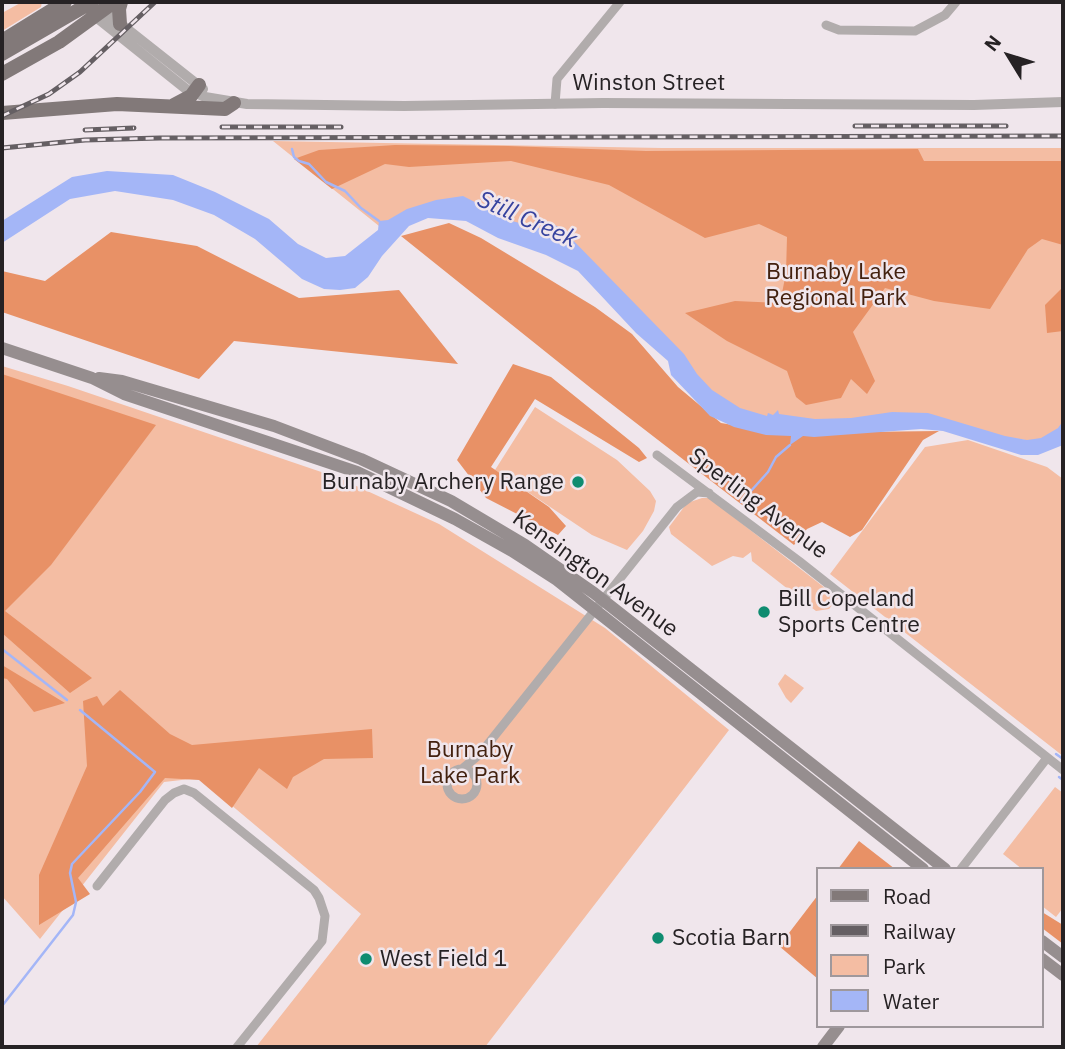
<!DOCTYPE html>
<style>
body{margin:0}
#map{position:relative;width:1065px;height:1049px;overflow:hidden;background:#f0e6ec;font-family:"IBM Plex Sans",sans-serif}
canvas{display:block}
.frame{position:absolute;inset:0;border:4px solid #262224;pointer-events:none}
.legend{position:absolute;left:816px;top:867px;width:228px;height:161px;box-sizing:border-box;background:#f0e6ec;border:2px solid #9f989c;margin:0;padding:9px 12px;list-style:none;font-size:21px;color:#262224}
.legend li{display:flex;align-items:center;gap:14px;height:35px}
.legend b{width:35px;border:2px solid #9f989c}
.north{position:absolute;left:974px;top:21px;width:70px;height:70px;-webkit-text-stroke:5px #f0e6ec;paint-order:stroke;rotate:308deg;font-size:19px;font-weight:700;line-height:28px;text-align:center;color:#262224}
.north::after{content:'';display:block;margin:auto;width:24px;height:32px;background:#262224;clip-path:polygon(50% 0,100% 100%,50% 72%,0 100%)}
</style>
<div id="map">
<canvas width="1065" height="1049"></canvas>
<div class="frame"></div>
<ul class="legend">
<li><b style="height:9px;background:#827979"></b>Road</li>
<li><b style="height:9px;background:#655f63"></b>Railway</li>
<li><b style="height:19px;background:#f4bda3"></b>Park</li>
<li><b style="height:19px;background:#a4b6f7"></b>Water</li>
</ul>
<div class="north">N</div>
</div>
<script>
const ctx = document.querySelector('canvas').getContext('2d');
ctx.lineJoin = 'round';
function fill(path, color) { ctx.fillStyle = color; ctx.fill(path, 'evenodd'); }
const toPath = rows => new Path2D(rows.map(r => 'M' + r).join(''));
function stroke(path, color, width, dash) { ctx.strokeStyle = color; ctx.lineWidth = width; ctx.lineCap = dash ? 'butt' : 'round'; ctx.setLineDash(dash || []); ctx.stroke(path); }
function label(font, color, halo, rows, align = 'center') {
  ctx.font = font + ' "IBM Plex Sans",sans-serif'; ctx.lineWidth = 5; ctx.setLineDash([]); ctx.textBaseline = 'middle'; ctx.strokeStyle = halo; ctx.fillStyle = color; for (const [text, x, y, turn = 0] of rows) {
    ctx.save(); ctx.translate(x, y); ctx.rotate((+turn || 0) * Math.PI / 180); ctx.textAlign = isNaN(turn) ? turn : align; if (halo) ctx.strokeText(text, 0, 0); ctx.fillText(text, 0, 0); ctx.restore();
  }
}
fill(toPath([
 [22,2,42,2,41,7,2,31,2,13],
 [273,141,662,148,1063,148,1063,425,1039,442,998,436,922,416,836,422,745,417,701,385,567,241,451,201,379,226],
 [2,366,68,386,339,478,439,524,605,628,729,730,485,1047,256,1047,361,914,199,778,164,782,40,939,2,896],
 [535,407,617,460,650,491,656,501,654,511,643,531,627,550,592,535,495,470],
 [968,440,1047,467,1063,479,1063,756,830,574,925,447],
 [702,498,709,498,838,598,829,609,816,611,752,561,751,552,743,558,733,556,712,566,671,534,669,527,687,503],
 [785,674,804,688,791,703,786,698,778,684],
 [1055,787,1063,793,1063,908,1056,917,1042,906,1042,869,1022,869,1003,854]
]), '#f4bda3');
fill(toPath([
 [395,145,508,146,646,151,918,149,924,161,1063,161,1063,245,1042,239,1028,249,990,309,934,301,885,288,853,332,875,381,867,394,851,379,841,398,806,405,796,397,787,371,727,341,685,313,735,301,780,303,786,273,787,237,759,224,705,238,609,185,511,161,409,167,385,164,332,189,294,159,319,150],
 [449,223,481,238,595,307,632,334,678,387,721,423,781,433,939,431,923,440,862,530,850,537,822,522,807,529,794,545,592,389,401,236],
 [111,232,197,246,299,298,399,290,458,364,234,341,199,379,2,312,2,271,45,281],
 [1063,287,1063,331,1047,333,1045,305],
 [513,364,551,377,639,448,647,458,639,462,535,399,491,467,549,507,566,526,558,535,486,498,457,460],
 [2,374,156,425,51,565,5,611,92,678,70,693,2,633],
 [2,665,65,703,34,712,7,679,2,678],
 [120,690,170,734,192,745,372,729,373,758,324,759,293,777,287,789,259,768,232,808,199,780,165,778,78,878,90,894,39,925,39,875,87,766,83,701,97,696,103,706],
 [859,841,895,869,838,869],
 [818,895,818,979,779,946],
 [1042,912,1063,925,1063,944,1042,928]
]), '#e89166');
fill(toPath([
 [107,171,173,175,215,192,269,219,298,244,326,258,345,256,378,230,379,221,388,220,407,209,436,200,463,196,512,221,543,229,555,225,563,230,684,354,697,374,712,390,740,408,767,416,768,413,773,415,778,410,779,414,815,419,851,418,892,412,928,413,1005,436,1027,440,1041,438,1058,428,1063,421,1063,445,1038,455,1021,455,943,431,921,429,814,437,803,436,790,445,791,436,766,435,734,427,710,416,671,375,668,361,636,333,578,271,546,255,498,238,466,221,428,218,409,226,382,256,368,277,355,288,340,290,324,289,302,279,255,239,214,215,173,200,115,191,70,199,2,243,2,221,72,177]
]), '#a4b6f7');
stroke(toPath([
 [292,149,294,157,299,161,309,164,326,182,345,191,361,208,379,221],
 [741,502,768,472,776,457,790,445],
 [2,649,67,700],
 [1056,754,1063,759],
 [1059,777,1063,780],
 [2,1006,73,915,76,902,70,873,72,864,140,792,155,772,80,710]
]), '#a4b6f7', 2.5);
stroke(toPath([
 [826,25,839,30,915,31,945,15,956,2],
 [555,104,557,79,620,2],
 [657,455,799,561,1063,770],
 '447 784a15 15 0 1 1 30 0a15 15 0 1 1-30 0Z',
 [462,769,480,754,677,507,697,492,709,493],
 [961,869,1047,758],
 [97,886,165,800,174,793,184,789,194,793,314,890,319,898,325,916,322,941,237,1047]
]), '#b1acac', 9);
stroke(toPath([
 [98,6,203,89],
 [91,13,186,89,205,97,247,104,404,106,603,103,974,105,1063,102]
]), '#b1acac', 10);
stroke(toPath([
 [2,348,92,378,124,394,357,472,455,519,512,551,557,580,923,869],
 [99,378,122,381,274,426,361,459,451,501,525,545,594,593,945,869],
 [1042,941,1063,957],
 [1042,959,1063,975],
 [823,1047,839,1026]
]), '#968e8f', 12);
stroke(toPath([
 [120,24,119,9,121,2],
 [2,41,65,2],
 [2,54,92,2],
 [2,74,59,42,114,2],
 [174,105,191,96,199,85],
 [2,113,117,104,225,109,234,103]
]), '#827979', 14);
const rail = toPath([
 [2,116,49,94,80,72,155,2],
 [855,126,1006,126],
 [222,127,341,127],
 [85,130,134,128],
 [2,148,85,140,160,138,1063,136]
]);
stroke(rail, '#655f63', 5);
stroke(rail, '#f0e6ec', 2.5, [8]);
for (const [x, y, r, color] of [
 [578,482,7,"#0f8c70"],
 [764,612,7,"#0f8c70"],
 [658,938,7,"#0f8c70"],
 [366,959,7,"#0f8c70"]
]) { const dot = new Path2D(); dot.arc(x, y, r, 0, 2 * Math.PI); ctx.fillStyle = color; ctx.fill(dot); stroke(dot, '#f0e6ec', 2.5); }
label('23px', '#262224', '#f0e6ec', [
 ["Winston Street",649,83],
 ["Sperling Avenue",758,504,37],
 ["Kensington Avenue",595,574,36]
]);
label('23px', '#43210f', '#f0e6ec', [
 ["Burnaby Lake",836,272],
 ["Regional Park",836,298],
 ["Burnaby",470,750],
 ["Lake Park",470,776]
]);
label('23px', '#262224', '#f0e6ec', [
 ["Burnaby Archery Range",564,482,"right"],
 ["Bill Copeland",778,599],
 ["Sports Centre",778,625],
 ["Scotia Barn",672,938],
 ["West Field 1",380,959]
], 'left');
label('italic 24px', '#36439f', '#f0e6ec', [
 ["Still Creek",527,220,24]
]);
</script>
